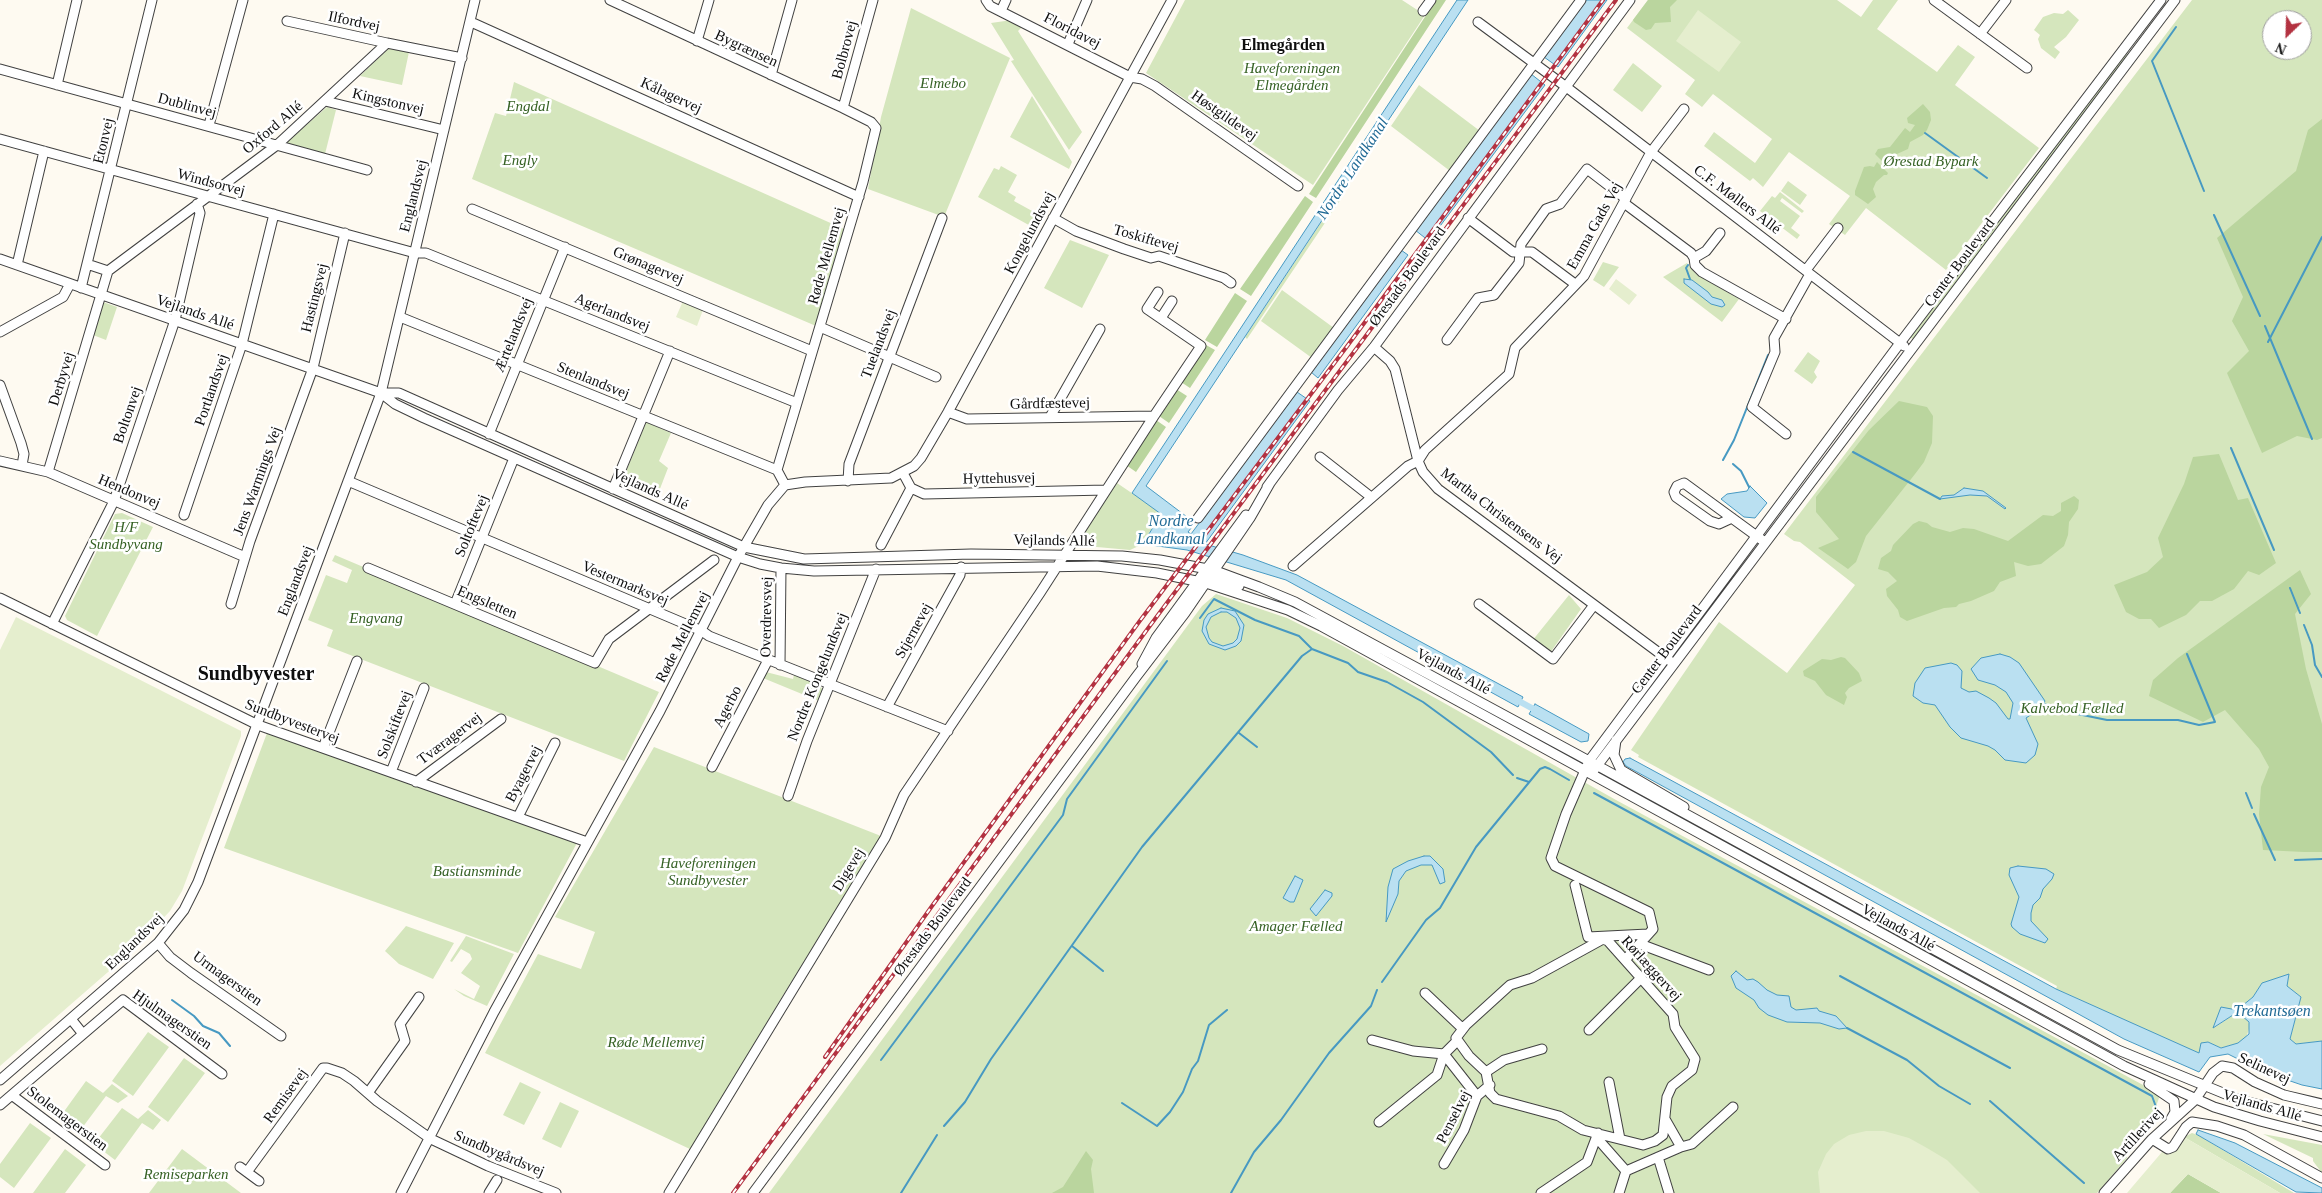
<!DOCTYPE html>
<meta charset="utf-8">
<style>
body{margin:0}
#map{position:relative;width:2322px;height:1193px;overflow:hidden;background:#fefaf1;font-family:"Times New Roman",serif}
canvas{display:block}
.north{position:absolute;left:2262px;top:10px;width:50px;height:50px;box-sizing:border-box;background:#fff;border:1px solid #9f9f9f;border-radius:50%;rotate:204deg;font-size:14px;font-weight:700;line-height:20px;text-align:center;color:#0e0e0e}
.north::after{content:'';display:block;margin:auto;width:18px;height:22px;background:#b33241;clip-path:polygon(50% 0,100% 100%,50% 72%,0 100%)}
</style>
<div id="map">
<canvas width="2322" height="1193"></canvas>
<div class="north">N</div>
</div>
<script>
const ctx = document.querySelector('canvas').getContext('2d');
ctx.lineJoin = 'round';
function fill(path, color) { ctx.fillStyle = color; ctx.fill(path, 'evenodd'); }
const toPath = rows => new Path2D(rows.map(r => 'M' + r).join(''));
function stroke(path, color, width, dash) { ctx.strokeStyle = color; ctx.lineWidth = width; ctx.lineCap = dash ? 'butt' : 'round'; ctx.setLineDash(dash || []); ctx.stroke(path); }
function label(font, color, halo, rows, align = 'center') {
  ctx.font = font + ' "Times New Roman",serif'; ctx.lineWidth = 5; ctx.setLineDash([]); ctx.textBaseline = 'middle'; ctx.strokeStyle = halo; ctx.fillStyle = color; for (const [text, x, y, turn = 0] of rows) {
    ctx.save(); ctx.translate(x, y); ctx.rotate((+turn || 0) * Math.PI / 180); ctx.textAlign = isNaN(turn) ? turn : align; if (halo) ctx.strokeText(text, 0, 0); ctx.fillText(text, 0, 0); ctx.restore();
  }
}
fill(toPath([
 [1185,0,1402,0,1425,15,1313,185,1146,73],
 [1648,0,1837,0,1861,17,1873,0,1898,0,1877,29,1937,72,1958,45,1975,57,1955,85,2039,148,1946,270,1866,208,1845,235,1829,224,1850,196,1789,152,1763,187,1753,178,1750,181,1704,146,1714,132,1755,163,1772,139,1713,94,1702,107,1685,94,1695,80,1627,28],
 [2192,0,2322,0,2322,1041,2296,1044,2290,1039,2301,997,2287,986,2289,975,2262,983,2253,997,2214,1028,2233,1015,2241,1015,2247,1019,2250,1026,2246,1038,2238,1043,2221,1048,2208,1042,2200,1054,2056,989,2057,986,1638,757,1639,755,1631,750,1719,622,1787,673,1855,585,1800,542,1794,541,1784,534],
 [2272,20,2302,20,2302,50,2272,50],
 [911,8,1010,58,944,217,868,189,881,117],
 [2068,10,2079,20,2066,37,2054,47,2060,52,2055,59,2041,48,2038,39,2040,35,2034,30,2043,17,2054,13,2063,14],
 [2153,17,2154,18,2128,52,2122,66,1914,340,1910,337],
 [1012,20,1023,26,1018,31,1082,132,1069,150,1011,61,1014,60,991,23],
 [392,48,409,52,402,85,360,76,387,50],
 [1633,63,1662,86,1642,112,1613,90],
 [514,82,844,229,816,326,472,179,495,113,506,116],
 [1419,85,1480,131,1450,171,1391,126],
 [1032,96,1072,162,1069,169,1010,137],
 [327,107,336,110,325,154,289,145,287,142],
 [1001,166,1017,175,1008,192,1016,197,1014,201,1043,217,1036,229,978,197,994,168,999,170],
 [1788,181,1807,195,1800,205,1781,191],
 [1780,192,1804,211,1802,213,1782,198,1780,201,1800,216,1791,228,1800,235,1797,239,1760,211,1772,196,1775,198],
 [1340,194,1343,196,1247,339,1245,337],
 [1070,240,1109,255,1082,308,1044,288],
 [1603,262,1619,267,1604,287,1593,280],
 [1687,263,1696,274,1739,299,1722,322,1663,277],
 [1282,290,1334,328,1312,358,1261,321],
 [103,302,117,307,106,340,93,335],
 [1808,352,1820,361,1814,372,1817,377,1812,384,1794,371],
 [646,422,671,433,659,461,668,468,656,499,621,484],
 [1117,483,1161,513,1143,544,1130,550,1075,545],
 [122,513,153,527,97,636,67,620,65,616,115,514],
 [335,555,659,692,624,761,327,646,333,630,308,620,326,575,347,583,352,570,332,561],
 [1216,594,1287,618,1343,646,1616,800,2156,1092,2159,1098,2148,1129,2135,1148,2127,1155,2127,1158,2097,1193,769,1193,1202,606],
 [1569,595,1581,609,1550,653,1532,641],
 [766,672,793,679,794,675,820,685,823,691,819,701,763,678],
 [267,733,578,841,518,953,224,848],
 [654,747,881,836,779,1002,692,1150,485,1053,538,954,581,969,595,932,555,917],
 [406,926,454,943,433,979,399,964,385,951],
 [466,936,514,954,487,1006,464,996,454,989,474,999,480,986,461,973,472,959,470,954,461,949,452,962,450,961],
 [148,1032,169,1047,133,1096,112,1081],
 [184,1058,205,1073,168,1122,148,1107],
 [86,1081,103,1093,112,1084,128,1096,118,1103,106,1096,79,1132,60,1117],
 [520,1082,541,1092,524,1125,503,1115],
 [560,1102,579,1111,561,1148,542,1139],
 [122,1108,138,1119,148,1110,161,1120,153,1130,142,1123,115,1160,94,1144],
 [30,1123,51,1138,14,1188,0,1177,0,1164],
 [2192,1133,2198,1135,2294,1193,2280,1193,2184,1137],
 [2263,1134,2322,1145,2322,1173,2313,1161,2313,1158],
 [65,1149,86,1165,65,1193,33,1193],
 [182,1149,241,1193,149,1193]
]), '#d5e6bd');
fill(toPath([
 [1436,0,1446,0,1316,198,1309,194],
 [1648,0,1677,0,1670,7,1671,22,1655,23,1651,29,1646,30,1634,22,1633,20],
 [1923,104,1930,112,1931,120,1927,130,1923,135,1910,142,1908,149,1897,154,1891,162,1890,169,1875,154,1878,149,1890,147,1905,128,1910,132,1915,125,1908,123,1907,118],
 [2322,119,2322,438,2317,440,2297,436,2262,453,2227,373,2249,351,2232,321,2243,297,2217,238,2296,171,2308,130],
 [1877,162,1888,173,1887,175,1884,175,1876,182,1873,189,1876,197,1868,204,1855,195,1855,191,1864,167,1870,166,1874,167],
 [1305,196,1313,202,1251,296,1240,289],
 [1235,293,1247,301,1217,347,1205,340],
 [1206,345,1215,350,1190,388,1181,382],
 [1176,389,1187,396,1169,423,1159,416],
 [1899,401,1927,407,1933,416,1932,443,1924,462,1915,474,1866,536,1856,562,1848,569,1818,548,1839,539,1816,512,1816,497,1869,430],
 [1156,420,1166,427,1136,472,1126,465],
 [2219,454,2238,500,2248,498,2276,563,2259,575,2248,571,2234,589,2212,601,2200,601,2186,615,2159,628,2151,619,2139,619,2126,612,2114,585,2147,572,2163,557,2158,538,2184,484,2193,457],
 [2074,496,2079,500,2078,509,2069,522,2068,535,2064,546,2041,564,2028,566,2014,562,2016,576,2000,582,1994,591,1971,601,1959,604,1956,607,1944,608,1907,621,1900,617,1898,610,1887,596,1886,589,1897,581,1888,572,1878,569,1881,558,1891,551,1893,545,1913,524,1919,521,1927,523,1932,527,1950,532,1963,528,1974,529,2008,541,2043,515,2053,516,2061,511,2061,503],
 [2300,570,2311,594,2295,614,2306,669,2322,724,2322,852,2304,852,2263,850,2259,814,2261,787,2269,767,2259,749,2225,710,2203,722,2149,696,2153,680,2178,658],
 [1841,657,1845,658,1859,673,1862,681,1849,688,1845,693,1847,697,1844,705,1826,695,1815,681,1804,676,1803,671,1822,659,1831,660],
 [1086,1151,1093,1160,1091,1169,1094,1193,1052,1193,1063,1187],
 [2188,1174,2221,1193,2170,1193]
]), '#bad59e');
fill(toPath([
 [1698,10,1741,42,1719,72,1676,41],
 [1616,279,1637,295,1629,305,1609,289],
 [683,301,703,310,697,326,676,317],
 [16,617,241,731,241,736,182,891,170,911,131,952,0,1066,0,650],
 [1866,1131,1884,1131,1909,1138,1927,1148,1947,1160,1980,1193,1820,1193,1818,1172,1826,1154,1834,1144,1849,1135],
 [2184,1137,2280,1193,2221,1193,2188,1174,2170,1193,2127,1193,2162,1152,2175,1151]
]), '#e5eece');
const water = toPath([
 [1457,0,1468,0,1146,486,1195,523,1188,532,1191,534,1297,392,1310,401,1205,544,1243,555,1297,575,1523,697,1518,707,1286,580,1187,550,1143,544,1161,514,1132,493,1457,0],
 [1586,0,1607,0,1558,67,1544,57,1586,0],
 [1531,74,1545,85,1429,241,1415,230,1531,74],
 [1401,250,1408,255,1318,378,1311,372,1401,250],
 [1684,279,1692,280,1708,292,1712,297,1722,300,1725,305,1722,307,1711,304,1684,283,1684,279],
 [1750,486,1767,503,1755,518,1744,517,1721,499,1727,494,1747,491,1750,486],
 [1964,488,1983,491,2006,508,2005,509,1987,496,1970,495,1940,499,1942,496,1954,495,1964,488],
 [1221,608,1235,611,1244,625,1241,641,1236,646,1225,650,1209,644,1202,631,1204,620,1208,614,1221,608],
 [1221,612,1227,612,1236,618,1240,628,1237,639,1233,643,1223,646,1212,642,1209,638,1206,627,1211,617,1221,612],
 [2000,654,2010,657,2019,663,2045,701,2041,708,2026,718,2038,744,2035,755,2026,763,2005,760,1995,750,1988,746,1961,738,1950,727,1935,705,1923,703,1913,696,1915,683,1925,668,1951,663,1957,665,1962,671,1961,688,1969,692,1976,691,1989,698,1996,703,2008,719,2010,719,2013,703,2006,692,1995,685,1978,680,1971,669,1981,658,2000,654],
 [1535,704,1589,734,1588,741,1581,742,1529,714,1535,704],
 [1630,758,2056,989,2199,1053,2201,1043,2208,1042,2221,1048,2238,1043,2249,1034,2249,1022,2241,1015,2233,1015,2213,1028,2221,1007,2237,1010,2253,997,2262,983,2289,974,2287,986,2301,997,2290,1039,2296,1044,2322,1041,2322,1089,2302,1085,2264,1072,2228,1054,2210,1057,2199,1072,2124,1039,1626,766,1623,762,1625,759,1630,758],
 [1424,856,1430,856,1443,869,1445,882,1440,884,1432,865,1421,865,1406,871,1399,881,1398,894,1386,922,1388,887,1393,869,1408,861,1424,856],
 [2018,866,2046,869,2054,874,2052,879,2043,889,2040,898,2033,905,2031,913,2031,921,2048,939,2045,943,2020,934,2012,927,2011,924,2019,897,2009,875,2010,868,2018,866],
 [1295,876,1303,880,1294,902,1290,902,1283,898,1295,876],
 [1325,890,1332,893,1332,896,1316,916,1310,909,1325,890],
 [1736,971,1747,980,1753,979,1758,982,1767,990,1777,995,1789,996,1791,1007,1796,1010,1817,1008,1819,1011,1836,1016,1847,1028,1839,1029,1820,1023,1787,1022,1768,1015,1759,1008,1754,1000,1736,988,1731,976,1736,971],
 [2198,1130,2235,1143,2322,1188,2322,1193,2296,1192,2196,1134,2198,1130]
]);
fill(water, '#bae0f1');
stroke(water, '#4799c2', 1);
stroke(toPath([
 [2176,27,2152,61,2204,191],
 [1925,133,1987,178],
 [2214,215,2260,316],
 [1688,265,1686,268,1690,279],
 [2265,326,2312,439],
 [2268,342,2322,237],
 [2231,448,2274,550],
 [1853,452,1940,499],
 [1723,460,1734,440,1768,355],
 [1733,464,1741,471,1749,487],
 [2290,588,2300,613],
 [1200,618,1214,599,1255,620,1299,636,1312,649],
 [2304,625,2312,645,2315,665,2322,677],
 [2044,704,2063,711,2107,720,2178,720,2199,725,2215,722,2187,654],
 [1239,733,1257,747],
 [1517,778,1529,782],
 [1594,793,2152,1096,2156,1107],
 [2246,793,2252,808],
 [2254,814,2275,860],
 [2295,860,2322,859],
 [1072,946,1103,971],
 [1840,976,2010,1068],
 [1382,982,1426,920,1440,908,1476,847,1540,769,1545,767,1550,769,1569,780],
 [172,1000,194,1016,203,1026,219,1033,230,1046],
 [1847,1028,1907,1060,1939,1086,1970,1104],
 [881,1060,1063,815,1067,799,1167,661],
 [1990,1101,2084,1183],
 [1122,1103,1157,1126,1170,1112,1183,1092,1192,1069,1198,1061,1209,1025,1227,1010],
 [944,1126,965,1102,991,1059,1142,847,1302,656,1312,649,1348,663,1358,672,1387,682,1423,702,1491,752,1513,775],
 [901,1193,937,1135],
 [1231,1193,1254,1152,1281,1120,1329,1053,1371,1006,1377,990]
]), '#4799c2', 2);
stroke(toPath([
 [1515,699,1539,712]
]), '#bae0f1', 6);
const minor = toPath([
 [610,0,843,108,871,122,876,128,863,182,777,470,785,485],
 [986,0,990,6,1130,77,1142,79,1155,86,1298,186],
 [1934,0,2027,68],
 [1001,11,1006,0],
 [1423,11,1431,0],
 [287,21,387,43],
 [471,22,859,197],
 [1478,22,1565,86,1904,346],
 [1980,34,2006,0],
 [697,41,709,0],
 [1068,44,1087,0],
 [0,69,367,170],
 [771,75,792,0],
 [57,85,77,0],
 [325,101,444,130],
 [843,108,873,0],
 [209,125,243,0],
 [0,139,415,253,426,253,797,403],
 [1624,203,1691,253,1694,258],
 [472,209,812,351],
 [1053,218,1076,231,1124,249,1151,258,1159,256,1224,278,1231,283],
 [1468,218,1513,252,1532,252,1575,284],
 [1720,233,1706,251,1694,258,1695,265,1702,272,1786,319],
 [0,259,381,393,399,393,744,547,804,559,971,554,1122,556,1160,560,1213,570,1259,587,1295,602,1578,755,2118,1050,2240,1100,2322,1121],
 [87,264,108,271],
 [17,265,44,151],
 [1806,270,1838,228],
 [81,288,152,0],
 [400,317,777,470],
 [1161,318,1172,301],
 [820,327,936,377],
 [0,332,63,297,70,284],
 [1447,340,1478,298,1494,295,1519,263,1521,244,1546,209,1560,204,1587,169,1626,199],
 [1374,347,1390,361,1395,369,1418,461,1423,472,1438,489,1670,661],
 [0,385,21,443,24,454,22,465],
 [381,393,395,404,424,418,738,557,760,564,781,568,814,571,1097,566,1157,573,1206,583,1288,610,1321,626,2124,1066,2214,1107,2260,1121,2322,1137],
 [948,412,967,419,1154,416],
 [1050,417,1100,329],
 [489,434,565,247],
 [1786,434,1752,407,1775,352,1774,338,1810,274],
 [1320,457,1371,497],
 [0,461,48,472,245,557],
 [48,472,108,271,277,145,387,43,462,58],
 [903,473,911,488,924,494,1106,490],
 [348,481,702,631,709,636,948,731],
 [848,481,849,464,942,218],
 [785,485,805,482,891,478,914,466,921,458,948,412,1172,0],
 [1267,487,1338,390,1374,347,1630,0],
 [613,489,670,351],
 [184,515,242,344,274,214],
 [1198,518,1581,0],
 [1732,518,1719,524,1710,521,1676,497,1674,492,1677,486,1684,483,1762,540],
 [881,545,911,488],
 [1293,566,1408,466,1418,461,1425,450,1509,374,1515,348,1584,276,1651,152,1684,109],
 [368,568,595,663,609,639,714,560],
 [1205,577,1239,586],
 [0,598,258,725,587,842],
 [231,604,250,541,313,368,345,233],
 [455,604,514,458],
 [1479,604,1553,659,1594,605],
 [52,624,114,501,175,320,200,213,197,204],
 [1142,664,1156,638,1246,515],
 [780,665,781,568],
 [887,707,960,575,961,567],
 [1616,740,1614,755,1621,770,1684,807],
 [323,748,357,661],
 [712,767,768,660],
 [1594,770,2175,0],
 [391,772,424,688],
 [416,782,501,719],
 [788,796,807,741,876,569],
 [518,817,555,743],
 [1575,885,1588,937,1648,934],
 [1603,939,1608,941,1673,1014,1675,1027,1695,1059,1692,1070,1672,1086,1667,1097,1663,1135,1655,1141,1643,1145,1583,1130,1559,1116,1496,1099,1490,1093,1486,1072,1469,1056,1456,1038,1466,1025,1510,985,1532,978,1603,939],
 [158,943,170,957,191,973,281,1036],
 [1640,944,1709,970],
 [1625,960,1653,929,1649,912,1555,866,1551,858,1566,814,1589,761,1900,343,2161,0],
 [1425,993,1463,1029],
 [71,1019,83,1034],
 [1589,1030,1641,978],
 [1372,1040,1413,1051,1444,1054,1457,1041],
 [1444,1054,1477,1096],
 [1486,1072,1504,1060,1542,1049],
 [0,1080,158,943,184,910,198,882,381,393,475,0],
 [1609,1082,1620,1139],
 [2149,1084,2174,1101,2175,1112,2171,1119],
 [368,1093,405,1041,400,1024,419,997],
 [13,1096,105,1165],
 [0,1105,123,1000,222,1074],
 [1379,1122,1437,1075,1444,1054],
 [1596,1137,1626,1171,1619,1193],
 [2152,1139,2168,1149,2173,1147,2186,1127,2192,1122,2217,1126,2244,1135,2322,1178],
 [1681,1147,1692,1144,1733,1107],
 [1658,1157,1669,1193],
 [1444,1164,1464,1130,1477,1096,1490,1085],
 [240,1167,259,1181],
 [1626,1171,1681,1147,1665,1119],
 [247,1172,323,1068,327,1068,342,1073,354,1081,377,1101,431,1139,488,1166,556,1193],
 [401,1193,494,1012,660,711,738,557,768,505,785,485],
 [489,1193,497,1180],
 [669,1193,885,838,904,795,1040,593,1154,416,1201,346,1147,309,1158,292],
 [753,1193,1136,677,1185,613,1250,518,1270,483],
 [1541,1193,1587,1162,1598,1133],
 [2104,1193,2152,1139,2195,1100,2213,1073,2222,1066,2233,1068,2255,1082,2284,1095,2322,1104]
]);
stroke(minor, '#414141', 11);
stroke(minor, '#fff', 9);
const rail = toPath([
 [825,1057,932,906,1139,622,1348,345,1603,0],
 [733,1193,1149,627,1616,0]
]);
stroke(rail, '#b33241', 4);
stroke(rail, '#fff', 2, [5.5]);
label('15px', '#0e0e0e', '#fff', [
 ["Ilfordvej",354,22,12],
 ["Floridavej",1072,31,27],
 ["Bygrænsen",746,49,25],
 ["Bolbrovej",845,50,-75],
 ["Kålagervej",671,96,25],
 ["Kingstonvej",388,102,13],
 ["Dublinvej",187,106,15],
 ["Høstgildevej",1224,116,35],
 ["Oxford Allé",273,128,-40],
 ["Etonvej",104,141,-76],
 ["Windsorvej",211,183,15],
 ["Englandsvej",414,196,-76],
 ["C.F. Møllers Allé",1737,200,37],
 ["Emma Gads Vej",1595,226,-61],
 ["Kongelundsvej",1030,233,-62],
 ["Toskiftevej",1146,239,16],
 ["Røde Mellemvej",827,256,-74],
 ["Center Boulevard",1960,263,-53],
 ["Grønagervej",648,266,23],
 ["Ørestads Boulevard",1408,277,-54],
 ["Hastingsvej",315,298,-76],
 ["Vejlands Allé",195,313,19],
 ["Agerlandsvej",612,313,22],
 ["Ærtelandsvej",514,335,-68],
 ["Tuelandsvej",879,344,-69],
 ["Derbyvej",62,379,-73],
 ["Stenlandsvej",593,381,22],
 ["Portlandsvej",212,390,-71],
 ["Gårdfæstevej",1050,404,-1],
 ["Boltonvej",128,415,-71],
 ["Hyttehusvej",999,479,-1],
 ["Jens Warmings Vej",258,481,-70],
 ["Vejlands Allé",650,490,24],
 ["Hendonvej",129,492,23],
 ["Martha Christensens Vej",1501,516,37],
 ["Soltoftevej",472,526,-68],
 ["Vejlands Allé",1054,541,1],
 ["Englandsvej",296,581,-69],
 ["Vestermarksvej",625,584,23],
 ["Engsletten",487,603,23],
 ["Overdrevsvej",767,617,-89],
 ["Stjernevej",914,631,-61],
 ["Røde Mellemvej",683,637,-63],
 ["Center Boulevard",1667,650,-53],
 ["Vejlands Allé",1453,672,28],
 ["Nordre Kongelundsvej",818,677,-68],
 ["Agerbo",728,707,-63],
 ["Sundbyvestervej",292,722,21],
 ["Solskiftevej",395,725,-69],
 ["Tværagervej",450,739,-37],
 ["Byagervej",524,774,-63],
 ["Digevej",849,870,-59],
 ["Ørestads Boulevard",933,927,-53],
 ["Vejlands Allé",1898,928,29],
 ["Englandsvej",135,942,-44],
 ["Rørlæggervej",1651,969,48],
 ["Urmagerstien",227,979,36],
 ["Hjulmagerstien",172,1020,35],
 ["Selinevej",2264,1069,25],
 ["Remisevej",286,1096,-54],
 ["Vejlands Allé",2262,1106,16],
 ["Penselvej",1454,1117,-63],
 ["Stolemagerstien",67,1119,37],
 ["Artillerivej",2138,1135,-47],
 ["Sundbygårdsvej",499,1154,23]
]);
label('italic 15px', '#356124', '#fff', [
 ["Haveforeningen",1292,69],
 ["Elmegården",1292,86],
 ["Elmebo",943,84],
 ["Engdal",528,107],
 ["Engly",520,161],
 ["Ørestad Bypark",1931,162],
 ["H/F",126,528],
 ["Sundbyvang",126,545],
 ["Engvang",376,619],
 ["Kalvebod Fælled",2072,709],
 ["Haveforeningen",708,864],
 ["Sundbyvester",708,881],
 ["Bastiansminde",477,872],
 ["Amager Fælled",1296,927],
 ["Røde Mellemvej",656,1043],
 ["Remiseparken",186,1175]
]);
label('bold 16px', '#0e0e0e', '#fff', [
 ["Elmegården",1283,46]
]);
label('italic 16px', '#226b96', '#fff', [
 ["Nordre Landkanal",1353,169,-57],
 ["Nordre",1171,522],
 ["Landkanal",1171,540],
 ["Trekantsøen",2272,1012]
]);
label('bold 20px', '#0e0e0e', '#fff', [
 ["Sundbyvester",256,675]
]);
</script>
